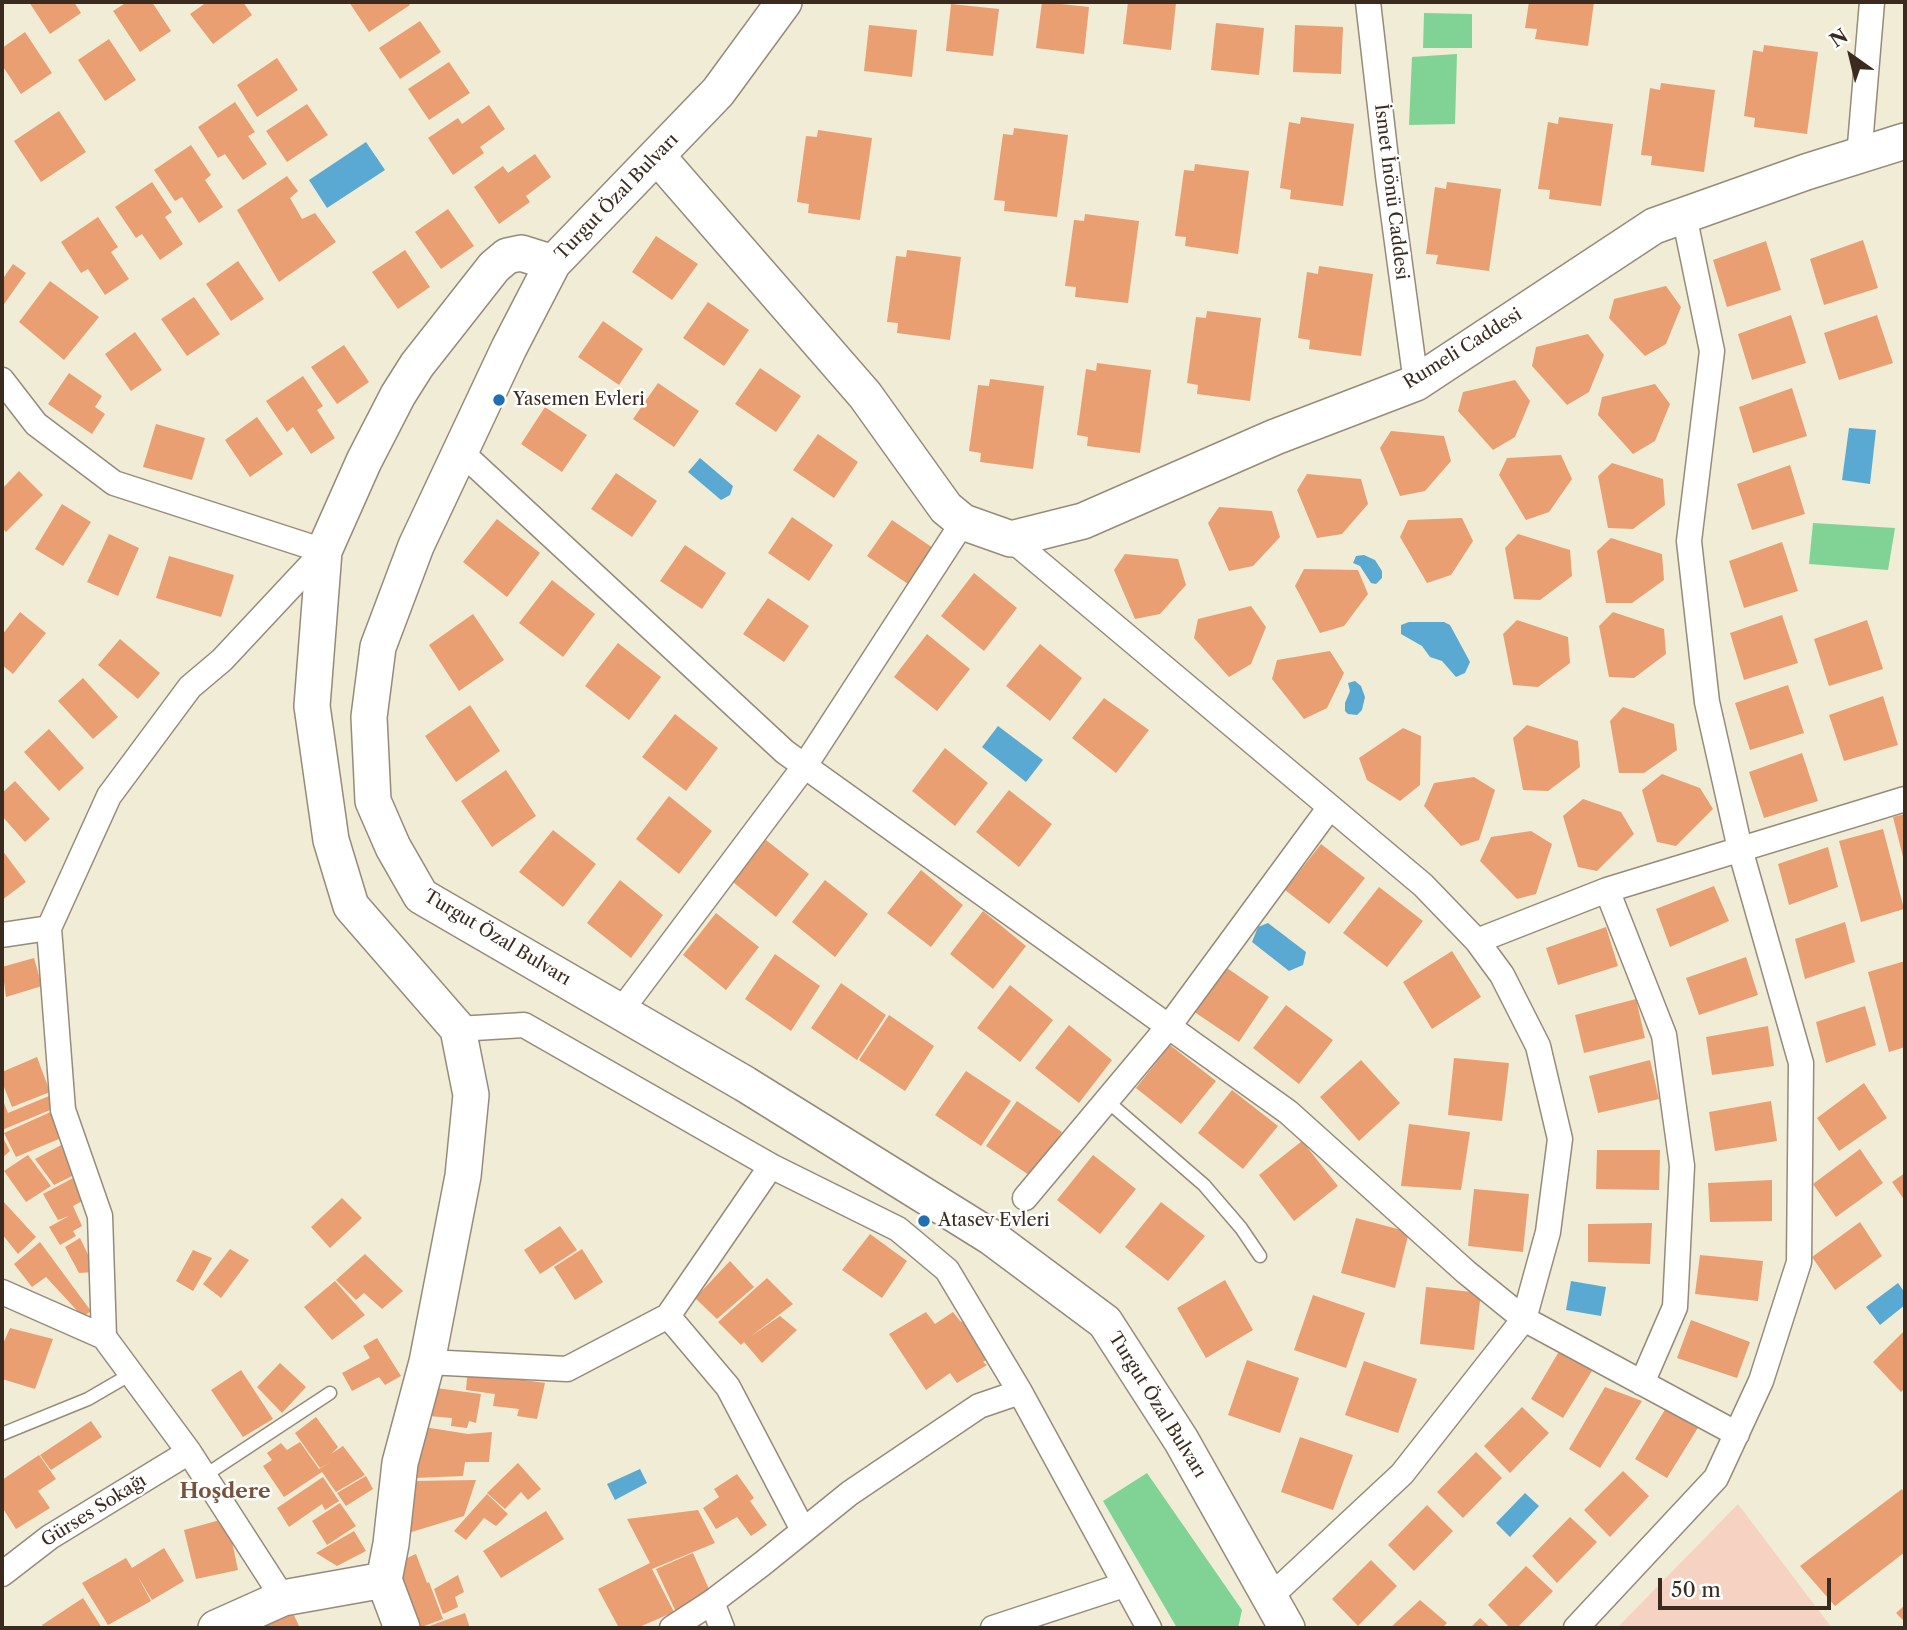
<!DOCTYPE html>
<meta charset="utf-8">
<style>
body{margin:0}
#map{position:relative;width:1907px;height:1630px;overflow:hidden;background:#f1ecd5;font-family:"Libre Caslon Text",serif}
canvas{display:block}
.frame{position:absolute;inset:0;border:4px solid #3b2a1e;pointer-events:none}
.north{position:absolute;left:1816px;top:21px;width:70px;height:70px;-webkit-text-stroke:5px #fff;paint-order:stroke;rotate:326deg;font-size:19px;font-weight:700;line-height:28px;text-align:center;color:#3b2a1e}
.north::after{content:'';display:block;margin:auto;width:24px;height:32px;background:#3b2a1e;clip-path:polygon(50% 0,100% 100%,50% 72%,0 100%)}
.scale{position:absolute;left:1658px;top:1578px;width:173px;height:32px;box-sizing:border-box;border:4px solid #3b2a1e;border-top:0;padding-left:9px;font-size:21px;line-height:24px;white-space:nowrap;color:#3b2a1e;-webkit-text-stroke:5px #fff;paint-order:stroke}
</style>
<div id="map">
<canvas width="1907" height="1630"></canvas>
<div class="frame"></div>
<div class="north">N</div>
<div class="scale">50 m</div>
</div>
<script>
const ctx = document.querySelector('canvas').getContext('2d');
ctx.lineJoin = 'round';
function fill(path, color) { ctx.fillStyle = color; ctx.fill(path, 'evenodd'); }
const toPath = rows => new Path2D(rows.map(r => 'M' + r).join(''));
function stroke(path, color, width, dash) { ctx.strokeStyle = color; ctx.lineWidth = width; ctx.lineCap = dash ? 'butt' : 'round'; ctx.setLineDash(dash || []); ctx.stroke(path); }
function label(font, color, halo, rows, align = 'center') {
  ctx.font = font + ' "Libre Caslon Text",serif'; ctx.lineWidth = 5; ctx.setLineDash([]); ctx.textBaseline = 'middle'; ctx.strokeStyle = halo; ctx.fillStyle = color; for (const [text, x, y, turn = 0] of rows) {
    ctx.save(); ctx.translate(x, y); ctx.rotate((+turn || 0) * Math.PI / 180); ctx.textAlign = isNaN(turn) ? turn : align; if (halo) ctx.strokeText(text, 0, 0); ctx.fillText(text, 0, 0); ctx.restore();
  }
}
fill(toPath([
 [1738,1504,1832,1628,1617,1628]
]), '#f6d2c3');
fill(toPath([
 [1424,13,1472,14,1472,48,1423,48],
 [1457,54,1455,124,1409,125,1412,57],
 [1813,523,1895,528,1888,570,1809,564],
 [1147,1473,1242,1610,1238,1628,1177,1628,1103,1501]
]), '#80d395');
fill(toPath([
 [366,142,385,170,327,208,309,180],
 [1849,428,1876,430,1870,484,1842,480],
 [700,458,733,486,730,495,721,500,688,472],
 [1364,555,1375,560,1382,571,1382,578,1376,584,1371,583,1360,566,1353,563,1356,556],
 [1409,622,1444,622,1450,625,1470,662,1465,673,1456,677,1442,661,1430,657,1422,646,1401,634,1401,625],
 [1355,681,1361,686,1365,697,1362,710,1357,715,1348,714,1345,711,1345,703,1350,691,1348,683],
 [998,726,1043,760,1026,782,982,747],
 [1268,923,1306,952,1303,965,1289,971,1252,942,1258,927],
 [1571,1281,1606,1287,1601,1316,1566,1310],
 [1898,1283,1905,1293,1905,1305,1880,1325,1866,1307],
 [640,1469,647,1483,615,1500,607,1484],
 [1525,1493,1539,1506,1510,1537,1496,1523]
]), '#59a9d3');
fill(toPath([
 [29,2,74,2,81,13,50,34],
 [127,2,152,2,171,31,140,52,113,11],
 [207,2,243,2,252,15,213,44,190,14],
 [349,2,408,2,410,5,369,32],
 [1042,2,1089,7,1084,54,1036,48],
 [1128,2,1176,3,1171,50,1123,44],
 [1529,2,1594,2,1588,46,1535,39,1537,29,1525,28],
 [951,4,999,9,993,56,946,51],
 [420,21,441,52,400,79,379,48],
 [1216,23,1264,28,1259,75,1211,70],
 [869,25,917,30,912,77,864,71],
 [1295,25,1343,27,1341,74,1293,72],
 [25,32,52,73,21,94,2,65,2,48],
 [109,39,136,80,105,101,78,60],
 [1764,45,1818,52,1807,134,1754,127,1755,118,1744,116,1753,50,1763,52],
 [277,58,298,90,257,117,237,85],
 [449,62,470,93,429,120,408,89],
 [1661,83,1715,90,1704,172,1651,165,1652,156,1641,155,1650,88,1660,90],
 [235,102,255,132,248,136,267,164,243,180,225,154,218,158,198,127],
 [307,104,328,135,287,162,266,131],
 [489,105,505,129,480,147,484,153,453,175,428,138,458,118,462,124],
 [59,111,86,152,41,182,14,141],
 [1301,117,1354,124,1343,206,1290,199,1291,190,1280,188,1289,122,1300,124],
 [1559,117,1613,124,1601,206,1549,199,1550,190,1538,189,1548,122,1558,124],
 [1014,128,1068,135,1057,217,1004,211,1005,201,994,200,1003,134,1013,135],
 [818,130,872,138,860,220,808,213,809,204,797,202,806,136,817,137],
 [191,145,211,175,205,180,223,207,199,223,182,197,175,201,154,170],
 [535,154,551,177,526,196,530,202,499,224,474,187,503,166,508,173],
 [1195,164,1249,171,1238,254,1185,246,1186,237,1175,236,1184,170,1194,171],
 [287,176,298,191,290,198,302,219,315,213,336,242,279,282,237,210],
 [152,182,172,212,165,217,183,244,160,260,142,234,136,238,115,207],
 [1447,182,1501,189,1489,271,1436,264,1438,255,1426,254,1435,187,1446,189],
 [448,209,474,246,441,269,415,232],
 [1085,214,1139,221,1128,303,1075,297,1076,287,1065,286,1074,220,1084,221],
 [98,217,118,247,111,252,129,279,105,295,88,269,81,273,61,242],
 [656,236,698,264,672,300,632,272],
 [1863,240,1878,288,1824,305,1810,259],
 [1766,241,1781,290,1727,307,1713,260],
 [405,250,430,287,398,309,372,272],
 [907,250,961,257,950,340,897,333,898,323,887,322,896,256,906,257],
 [238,261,264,299,231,321,206,284],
 [13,264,26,273,2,307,2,280],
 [1319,266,1373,274,1361,356,1309,349,1310,340,1298,338,1307,272,1318,274],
 [50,281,99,317,64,360,19,322],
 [1666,286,1681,307,1666,344,1645,356,1609,318,1614,299],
 [194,297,220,334,187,356,161,319],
 [708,302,749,330,724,366,683,338],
 [1207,311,1261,318,1250,401,1197,394,1198,385,1187,383,1196,317,1206,318],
 [1791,315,1806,363,1752,380,1738,334],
 [1877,315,1893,363,1839,380,1824,333],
 [603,321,643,349,619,385,578,357],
 [135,332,162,370,131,391,105,354],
 [1588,334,1604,355,1589,392,1567,405,1532,366,1536,347],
 [344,345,369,382,337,404,311,367],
 [1097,363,1151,370,1140,453,1087,446,1088,437,1077,435,1086,369,1096,371],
 [760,368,801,396,776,432,735,404],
 [69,373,102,396,95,407,105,414,92,434,48,404],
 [303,376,323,406,317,410,335,438,311,454,293,427,287,432,266,401],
 [990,379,1044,386,1033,469,980,462,981,453,969,451,978,385,989,386],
 [1515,380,1530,401,1515,437,1493,450,1458,411,1463,392],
 [658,383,699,411,674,447,633,419],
 [1655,384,1670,404,1655,441,1633,454,1598,415,1602,397],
 [1792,388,1807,436,1753,453,1739,407],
 [545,407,587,435,562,472,521,444],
 [257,417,283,454,250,477,225,440],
 [156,424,205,438,192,480,143,467],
 [1391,431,1444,436,1451,461,1425,491,1400,496,1380,448],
 [818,434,858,462,834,498,793,470],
 [1561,455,1572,479,1549,512,1526,520,1499,475,1507,458],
 [1612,463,1663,479,1665,505,1633,529,1608,528,1598,476],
 [1790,465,1805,514,1752,530,1737,484],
 [19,471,43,495,6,532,2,528,2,489],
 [616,473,657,501,632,537,591,509],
 [1307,474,1361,479,1368,504,1342,534,1317,538,1297,490],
 [62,504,91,522,63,566,35,549],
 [1219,507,1272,511,1280,537,1253,566,1229,571,1208,523],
 [792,517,833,545,809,581,768,553],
 [1462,518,1473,541,1451,575,1427,583,1400,537,1408,520],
 [497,519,540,553,507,597,463,562],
 [892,520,933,548,908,584,867,556],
 [109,534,139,548,118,596,87,582],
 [1518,534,1570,550,1572,576,1540,600,1514,599,1505,548],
 [1611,538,1662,554,1664,580,1632,603,1606,603,1597,551],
 [1782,542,1798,591,1744,608,1729,561],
 [685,545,726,573,702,609,660,581],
 [1125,554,1178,559,1186,585,1160,614,1135,619,1114,570],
 [169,556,234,575,221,617,156,598],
 [1304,569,1358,570,1368,594,1344,626,1320,633,1295,586],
 [974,573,1017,608,984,651,941,616],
 [552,580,595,614,563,657,519,623],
 [768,598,809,626,784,662,743,634],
 [1251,606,1266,627,1251,664,1229,677,1194,638,1198,619],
 [20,612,46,633,13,674,2,665,2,635],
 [1613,612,1664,629,1666,654,1634,678,1609,677,1599,626],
 [473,614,504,660,459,691,429,645],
 [1782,615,1798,663,1744,680,1730,633],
 [1517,620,1568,637,1570,663,1538,687,1513,685,1503,634],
 [1867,620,1883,669,1829,686,1814,639],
 [927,634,970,669,937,711,894,677],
 [120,639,160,673,138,699,98,665],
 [618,643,661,677,629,720,585,686],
 [1040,644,1082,678,1050,721,1006,686],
 [1330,651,1344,673,1327,708,1304,719,1272,679,1277,660],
 [83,678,118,717,93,739,58,701],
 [1788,685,1804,733,1750,750,1735,703],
 [1883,696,1898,745,1844,761,1829,715],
 [1104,698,1149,730,1116,773,1072,738],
 [470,705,500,751,456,782,425,736],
 [1623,707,1674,724,1677,750,1644,773,1619,773,1610,721],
 [675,714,718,748,686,791,642,757],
 [1527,725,1578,741,1580,767,1548,791,1523,790,1513,738],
 [1403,728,1421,736,1420,785,1400,801,1367,780,1359,758],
 [49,729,84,768,59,791,24,752],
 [945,748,988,783,955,826,912,791],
 [1802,753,1818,801,1764,818,1749,772],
 [506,770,536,816,492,847,461,801],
 [1662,774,1700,788,1713,809,1676,846,1657,842,1642,790],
 [1474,777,1495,790,1479,840,1461,846,1424,806,1434,783],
 [15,781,50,819,25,842,2,816,2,793],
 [1009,790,1052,824,1019,867,976,832],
 [669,796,712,831,679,874,636,839],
 [1583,799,1621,812,1634,834,1597,871,1578,867,1563,816],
 [1905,814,1905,861,1904,861,1893,817],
 [1883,829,1904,909,1861,922,1839,841],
 [553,830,596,864,563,907,519,872],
 [1531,831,1552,844,1536,894,1517,899,1480,861,1491,837],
 [766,840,809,874,776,917,733,882],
 [1321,844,1365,878,1329,924,1285,890],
 [1828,847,1838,887,1789,905,1778,864],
 [2,850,26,882,2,900],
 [921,870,963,905,931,947,887,913],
 [620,880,663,915,631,958,587,923],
 [825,880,868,914,835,957,792,922],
 [1714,886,1729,921,1670,947,1656,909],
 [1379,887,1423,921,1387,967,1343,933],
 [983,911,1026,946,993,989,950,954],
 [716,913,759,947,726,990,683,955],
 [1845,922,1855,962,1805,979,1795,939],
 [1606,927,1618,966,1558,985,1546,948],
 [1452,951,1481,997,1432,1029,1403,982],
 [775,954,820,986,791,1031,745,999],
 [1746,957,1758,995,1699,1015,1686,978],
 [34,958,42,986,6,997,2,967],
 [1905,961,1905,1047,1889,1052,1868,972],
 [1224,966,1269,997,1239,1042,1193,1011],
 [841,983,886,1015,857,1060,811,1028],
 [1010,985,1053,1020,1020,1062,977,1028],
 [1636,999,1645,1038,1584,1053,1575,1015],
 [1286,1005,1333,1040,1299,1084,1253,1048],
 [1865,1006,1876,1045,1826,1063,1816,1022],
 [889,1015,934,1046,905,1091,859,1060],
 [1069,1025,1112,1060,1079,1103,1035,1068],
 [1768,1026,1774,1066,1712,1075,1706,1037],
 [1170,1045,1216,1081,1181,1124,1136,1088],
 [37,1057,50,1092,12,1107,2,1082,2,1072],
 [1454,1058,1509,1063,1502,1121,1448,1115],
 [1361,1060,1400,1103,1359,1141,1320,1097],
 [1650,1060,1659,1099,1598,1113,1589,1076],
 [966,1071,1011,1101,981,1146,935,1115],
 [1864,1083,1887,1118,1839,1151,1817,1118],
 [1232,1090,1278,1126,1243,1169,1198,1133],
 [49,1096,55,1108,2,1130,2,1098,8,1113],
 [1017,1101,1062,1132,1032,1177,986,1146],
 [1771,1101,1777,1141,1715,1151,1709,1112],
 [55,1110,66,1136,16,1157,4,1133],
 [1409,1124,1470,1132,1461,1190,1401,1186],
 [2,1136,10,1151,2,1158],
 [1302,1141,1338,1186,1294,1221,1259,1175],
 [67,1142,82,1171,54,1185,35,1159],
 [1860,1149,1883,1183,1836,1217,1813,1184],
 [1597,1150,1660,1150,1659,1190,1596,1189],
 [28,1155,51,1186,26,1202,4,1171],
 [1093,1155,1136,1189,1100,1234,1057,1200],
 [1905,1173,1905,1201,1892,1182],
 [77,1176,84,1200,73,1206,82,1226,73,1231,76,1236,60,1245,49,1227,69,1216,58,1220,43,1194],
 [1772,1180,1772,1221,1710,1222,1708,1183],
 [1474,1189,1529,1194,1523,1252,1468,1246],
 [342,1198,362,1218,330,1248,311,1227],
 [2,1200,36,1237,18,1254,2,1234],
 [1161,1202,1205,1236,1168,1281,1125,1247],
 [1356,1218,1409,1232,1395,1288,1341,1273],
 [1860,1222,1882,1256,1835,1290,1812,1257],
 [1652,1223,1650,1264,1588,1262,1588,1224],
 [560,1226,577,1250,540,1274,524,1250],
 [870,1234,907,1261,882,1298,842,1270],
 [80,1238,94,1267,93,1272,79,1273,65,1247],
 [40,1242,91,1311,83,1317,46,1277,32,1287,14,1264],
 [230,1249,249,1260,221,1298,203,1284],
 [582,1249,603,1282,575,1300,554,1267],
 [193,1250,212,1258,193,1291,176,1281],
 [365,1254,403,1291,382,1309,364,1293,356,1300,336,1280],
 [1700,1255,1763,1261,1758,1301,1695,1294],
 [730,1261,754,1287,717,1319,695,1298],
 [767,1278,793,1304,750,1337,780,1316,797,1330,762,1363,744,1342,741,1345,718,1322],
 [1225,1280,1253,1330,1206,1358,1177,1308],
 [335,1281,365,1315,332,1340,304,1307],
 [1426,1287,1481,1293,1474,1350,1420,1344],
 [1313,1295,1365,1313,1346,1368,1294,1350],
 [926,1312,935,1324,953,1312,961,1322,966,1317,989,1358,983,1362,987,1365,957,1383,950,1373,926,1390,889,1334],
 [1691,1320,1750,1342,1737,1378,1677,1358],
 [10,1328,53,1339,35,1389,2,1379,2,1346],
 [1905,1330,1905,1388,1901,1392,1873,1362],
 [377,1338,401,1376,385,1385,379,1377,352,1391,342,1373,370,1358,363,1346],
 [1561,1348,1595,1366,1563,1418,1531,1399],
 [1247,1360,1299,1378,1280,1433,1228,1415],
 [1364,1361,1417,1379,1398,1433,1345,1415],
 [280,1363,306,1387,282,1413,257,1387],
 [468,1367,526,1370,524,1380,545,1383,537,1419,517,1416,519,1409,493,1406,495,1394,466,1390],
 [241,1370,273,1419,243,1437,211,1390],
 [1605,1387,1642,1401,1600,1468,1569,1449],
 [436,1388,481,1394,476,1423,469,1421,467,1428,451,1426,452,1418,429,1416],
 [1522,1407,1549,1433,1510,1473,1484,1446],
 [1666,1408,1699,1426,1667,1478,1635,1459],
 [316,1417,338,1447,331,1454,343,1446,365,1475,336,1492,322,1472,284,1497,263,1466,272,1460,267,1453,281,1443,287,1450,300,1442,319,1469,331,1462,320,1468,295,1433],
 [91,1421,102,1437,51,1470,40,1455],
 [424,1427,468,1434,492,1432,489,1462,465,1462,463,1476,414,1478],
 [1300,1437,1353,1455,1333,1510,1281,1492],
 [1476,1452,1502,1478,1463,1518,1437,1492],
 [39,1455,56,1479,38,1491,50,1508,16,1529,2,1507,2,1480],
 [518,1463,541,1489,528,1500,521,1492,505,1509,487,1493],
 [1623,1471,1649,1496,1610,1537,1584,1510],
 [737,1474,754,1498,750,1501,767,1525,751,1536,737,1517,716,1529,703,1508,719,1497,714,1489],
 [366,1476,373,1489,346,1506,337,1493],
 [323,1477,339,1501,325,1510,322,1504,289,1527,277,1508],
 [476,1480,464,1516,405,1534,414,1481],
 [1902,1489,1905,1494,1905,1552,1835,1606,1800,1566],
 [487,1494,508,1514,496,1526,484,1518,466,1540,454,1531],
 [340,1503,356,1526,327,1545,312,1521],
 [1427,1505,1453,1531,1414,1571,1388,1545],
 [698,1510,715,1543,652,1569,674,1612,637,1628,619,1628,598,1589,650,1563,627,1519],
 [546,1511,564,1539,501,1578,483,1551],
 [1570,1517,1597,1542,1557,1583,1532,1556],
 [227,1518,238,1570,196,1579,184,1530],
 [354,1531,366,1551,337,1566,316,1553],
 [164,1548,184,1581,152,1600,137,1575,151,1601,108,1625,82,1583,126,1558,132,1568],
 [693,1553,712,1596,676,1612,656,1569],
 [416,1554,427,1583,429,1582,443,1619,419,1628,396,1563],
 [1371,1560,1397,1586,1358,1626,1332,1599],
 [1526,1566,1553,1591,1517,1628,1510,1628,1488,1605],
 [458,1575,464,1592,455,1597,458,1607,443,1614,434,1589],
 [83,1598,102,1628,44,1628,42,1625],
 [1420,1600,1447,1623,1442,1628,1390,1628],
 [289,1605,300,1628,248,1628],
 [1905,1605,1905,1622,1896,1613],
 [465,1613,470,1628,424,1628],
 [1480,1618,1491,1628,1470,1628]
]), '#e99f71');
const lane = toPath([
 [1106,1100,1204,1185,1241,1228,1260,1256],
 [2,1434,88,1399,131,1374],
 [204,1476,330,1393]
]);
const street = toPath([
 [1368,2,1388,176,1416,383],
 [1859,157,1872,2],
 [2,380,36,424,114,483,324,551,222,660,190,687,109,796,49,928],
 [460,451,785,752,1288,1112,1466,1272,1524,1319,1737,1434],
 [1011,539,1423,885,1477,941,1502,975,1538,1046,1560,1139,1548,1232,1524,1319,1402,1474,1269,1598],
 [1607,890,1664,1035,1682,1166,1675,1307,1642,1383],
 [2,935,49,928,63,1110,100,1216,104,1337],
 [1477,941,1607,890,1905,799],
 [620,1012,804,767,963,522],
 [458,1029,524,1025,771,1166,668,1316],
 [771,1166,898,1229,947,1270,1020,1392],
 [1025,1198,1169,1026,1330,807],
 [2,1292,104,1337,189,1452,283,1598],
 [427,1362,567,1369,668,1316,728,1387,803,1530],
 [2,1574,50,1537,189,1452],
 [712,1602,722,1628],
 [672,1628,712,1602,762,1564,850,1493,979,1406,1020,1392,1149,1628],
 [993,1628,1124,1585],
 [1576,1628,1716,1478,1761,1381,1799,1262,1801,1063,1740,849,1707,702,1689,541,1712,351,1684,215]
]);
const secondary = toPath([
 [784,2,718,92,553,263,509,348,416,546,378,647,369,717,373,801,393,847,421,896,745,1084,991,1237,1105,1322,1181,1440,1287,1628],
 [657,156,865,395,946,508,963,522,1011,539,1083,521,1275,437,1416,383,1654,226,1806,172,1905,141],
 [216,1628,283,1598,384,1580],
 [402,1628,384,1580,391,1544,400,1463,427,1362,463,1176,471,1095,458,1029,351,906,331,840,312,706,324,551,364,461,398,395,417,365,494,267,507,256,521,253,553,263]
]);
stroke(lane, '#968b7a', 15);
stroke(street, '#968b7a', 27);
stroke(secondary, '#968b7a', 38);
stroke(lane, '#fff', 12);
stroke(street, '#fff', 24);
stroke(secondary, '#fff', 35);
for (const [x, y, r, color] of [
 [499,400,7,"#1f6fb2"],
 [924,1221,7,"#1f6fb2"]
]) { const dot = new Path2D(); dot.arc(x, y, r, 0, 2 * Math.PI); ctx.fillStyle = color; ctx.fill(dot); stroke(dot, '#fff', 2.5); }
label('18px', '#3b2a1e', '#fff', [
 ["İsmet İnönü Caddesi",1391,192,83],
 ["Turgut Özal Bulvarı",617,197,-46],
 ["Rumeli Caddesi",1463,349,-32],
 ["Turgut Özal Bulvarı",497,938,31],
 ["Turgut Özal Bulvarı",1157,1405,58],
 ["Gürses Sokağı",94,1511,-32]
]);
label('18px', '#3b2a1e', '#fff', [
 ["Yasemen Evleri",513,400],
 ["Atasev Evleri",938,1221]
], 'left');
label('bold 21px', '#78533b', '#fff', [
 ["Hoşdere",225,1492]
]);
</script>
